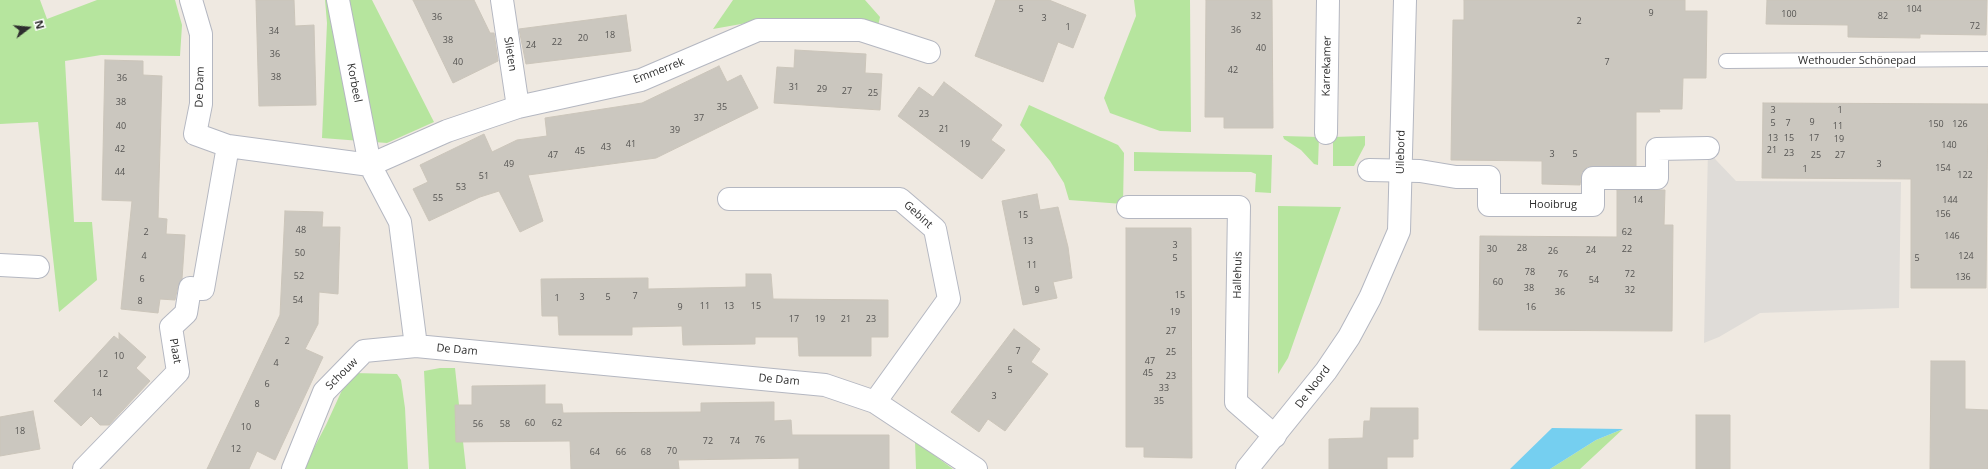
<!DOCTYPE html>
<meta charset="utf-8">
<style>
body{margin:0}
#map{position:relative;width:1988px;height:469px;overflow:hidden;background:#efe9e1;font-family:"Open Sans",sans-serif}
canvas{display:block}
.north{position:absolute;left:8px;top:8px;width:40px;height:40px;-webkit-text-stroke:3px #fff;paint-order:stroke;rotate:74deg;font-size:11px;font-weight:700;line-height:16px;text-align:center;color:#2e2e2e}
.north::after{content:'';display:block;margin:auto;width:14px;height:18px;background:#2e2e2e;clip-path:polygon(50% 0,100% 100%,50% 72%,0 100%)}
</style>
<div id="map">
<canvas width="1988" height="469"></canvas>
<div class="north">N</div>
</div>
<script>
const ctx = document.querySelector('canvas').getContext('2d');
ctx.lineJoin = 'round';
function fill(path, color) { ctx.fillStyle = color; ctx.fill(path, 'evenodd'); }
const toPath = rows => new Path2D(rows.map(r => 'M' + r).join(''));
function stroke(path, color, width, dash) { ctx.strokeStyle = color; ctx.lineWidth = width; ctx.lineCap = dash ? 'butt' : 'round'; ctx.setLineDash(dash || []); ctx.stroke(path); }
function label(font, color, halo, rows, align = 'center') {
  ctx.font = font + ' "Open Sans",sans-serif'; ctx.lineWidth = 3.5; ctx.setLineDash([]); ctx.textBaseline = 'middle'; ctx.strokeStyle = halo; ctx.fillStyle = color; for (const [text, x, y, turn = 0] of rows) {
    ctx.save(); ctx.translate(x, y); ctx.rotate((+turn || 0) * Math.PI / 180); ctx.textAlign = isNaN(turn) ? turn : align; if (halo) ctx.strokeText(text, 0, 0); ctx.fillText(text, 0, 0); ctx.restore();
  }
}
fill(toPath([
 [0,0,40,0,47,19,97,0,175,0,182,25,180,56,101,55,65,61,74,222,92,222,97,280,59,312,38,122,0,124],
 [325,0,372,0,434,122,387,143,322,138,327,23],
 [733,0,865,0,880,17,878,26,775,18,713,29],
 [1134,0,1190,0,1191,132,1160,131,1110,113,1104,98,1136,16],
 [1029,105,1118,145,1124,153,1123,204,1069,200,1064,183,1050,161,1020,125],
 [1283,136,1319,137,1318,165,1314,164,1301,150,1284,139],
 [1365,136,1365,145,1354,166,1333,166,1333,137],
 [1134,152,1272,155,1271,193,1255,192,1256,174,1251,172,1134,171],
 [1278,206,1341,207,1288,358,1278,374],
 [440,368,455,368,466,469,429,469,424,371],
 [353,373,397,374,401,380,405,408,408,469,303,469,326,425,348,377],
 [1623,429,1580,469,1550,469,1596,440],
 [915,441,953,469,916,469]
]), '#b6e59e');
fill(toPath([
 [1708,148,1716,160,1736,181,1901,182,1899,308,1760,313,1719,337,1704,343]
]), '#dfdcd8');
fill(toPath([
 [1552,428,1623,429,1596,440,1550,469,1510,469]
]), '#75cff0');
const building = toPath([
 [256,0,294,0,295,26,314,25,316,105,259,106,256,0],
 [413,0,474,0,490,33,494,33,498,61,453,83,413,0],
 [996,0,1049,0,1086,15,1073,48,1058,42,1043,82,975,56,996,0],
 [1206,0,1272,0,1273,128,1224,128,1224,117,1205,117,1206,0],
 [1464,0,1685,0,1685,11,1707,11,1706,78,1683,78,1682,109,1659,109,1660,112,1636,112,1636,166,1587,167,1582,172,1580,185,1542,184,1542,161,1451,160,1453,20,1464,20,1464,0],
 [1767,0,1987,0,1986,35,1920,34,1920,38,1848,37,1848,25,1766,24,1767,0],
 [626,15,631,51,526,64,519,29,626,15],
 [795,50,866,54,865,73,882,74,880,110,774,103,777,67,794,68,795,50],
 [105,60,143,61,143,75,162,76,158,218,167,219,166,234,185,235,182,279,178,286,175,300,160,299,158,313,121,309,132,201,102,200,105,60],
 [719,66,727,82,741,75,758,108,656,158,528,175,543,221,520,232,499,191,480,197,429,221,413,189,428,182,420,165,484,134,492,152,517,140,547,136,545,118,642,103,719,66],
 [944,82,1002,125,991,140,1005,150,982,179,898,116,919,87,933,97,944,82],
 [1763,103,1988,104,1986,288,1911,288,1911,179,1762,178,1763,103],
 [1617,190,1665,190,1664,225,1673,225,1672,331,1479,330,1480,236,1617,237,1617,190],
 [1037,194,1040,210,1058,207,1068,247,1072,278,1053,282,1057,298,1023,305,1002,201,1037,194],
 [285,211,323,212,322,227,340,227,338,294,319,292,318,324,305,349,323,357,275,460,257,451,249,469,207,469,280,315,285,211],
 [1126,228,1191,228,1192,458,1144,457,1144,447,1126,447,1126,228],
 [746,274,771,274,773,299,888,300,888,337,871,337,871,356,799,356,798,337,755,337,755,344,683,345,682,326,632,327,632,335,559,335,558,316,542,316,541,279,648,278,648,289,746,287,746,274],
 [1014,329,1040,349,1031,362,1048,374,1005,431,988,419,979,432,951,412,1014,329],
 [119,333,146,357,136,368,150,381,109,425,100,425,91,416,81,426,54,401,114,336,119,340,119,333],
 [1931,361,1965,361,1965,409,1988,410,1988,469,1930,469,1931,361],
 [545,385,545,404,562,404,563,413,701,412,701,403,774,402,774,421,791,420,792,435,889,435,889,469,799,469,799,458,678,460,679,469,571,469,570,441,456,442,455,405,472,405,472,386,545,385],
 [1371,408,1418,408,1418,439,1413,439,1413,457,1387,457,1387,469,1329,469,1329,439,1363,438,1364,421,1370,421,1371,408],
 [33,411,40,449,0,456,0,417,33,411],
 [1696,415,1730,415,1730,469,1696,469,1696,415]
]);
fill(building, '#cbc7bf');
stroke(building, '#cbc5ba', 1);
const lane = toPath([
 [1726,61,1988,59]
]);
const street = toPath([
 [191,0,201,34,201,104,195,134,228,146,370,165,400,222,416,346,825,385,875,402,976,469],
 [338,0,370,165,447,131,518,107,641,80,758,30,861,30,929,52],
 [502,0,518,107],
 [1326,133,1328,0],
 [1369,170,1420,171,1456,177,1489,177,1489,205,1593,205,1593,178,1657,178,1657,149,1708,148],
 [729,199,900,199,935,229,949,299,875,402],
 [1128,207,1239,207,1236,402,1275,436],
 [0,265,38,267],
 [84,469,178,372,171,327,186,313,190,288,203,289,228,146],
 [293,469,324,392,364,351,416,346]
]);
const secondary = toPath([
 [1247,469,1326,371,1349,337,1370,298,1399,231,1405,0]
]);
stroke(lane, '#b4b7c1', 16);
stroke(street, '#b4b7c1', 24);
stroke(secondary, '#b4b7c1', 24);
stroke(lane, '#fff', 14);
stroke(street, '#fff', 22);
stroke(secondary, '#fff', 22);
label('9px', '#555452', null, [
 ["5",1021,9],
 ["104",1914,9],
 ["9",1651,13],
 ["100",1789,14],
 ["32",1256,16],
 ["82",1883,16],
 ["36",437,17],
 ["3",1044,18],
 ["2",1579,21],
 ["72",1975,26],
 ["1",1068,27],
 ["36",1236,30],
 ["34",274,31],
 ["18",610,35],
 ["20",583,38],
 ["38",448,40],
 ["22",557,42],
 ["24",531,45],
 ["40",1261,48],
 ["36",275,54],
 ["40",458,62],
 ["7",1607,62],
 ["42",1233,70],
 ["38",276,77],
 ["36",122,78],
 ["31",794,87],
 ["29",822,89],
 ["27",847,91],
 ["25",873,93],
 ["38",121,102],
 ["35",722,107],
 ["3",1773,110],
 ["1",1840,110],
 ["23",924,114],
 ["37",699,118],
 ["9",1812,122],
 ["5",1773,123],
 ["7",1788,123],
 ["150",1936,124],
 ["126",1960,124],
 ["40",121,126],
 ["11",1838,126],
 ["21",944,129],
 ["39",675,130],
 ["13",1773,138],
 ["15",1789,138],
 ["17",1814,138],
 ["19",1839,139],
 ["41",631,144],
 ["19",965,144],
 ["140",1949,145],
 ["43",606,147],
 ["42",120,149],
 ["21",1772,150],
 ["45",580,151],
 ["23",1789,153],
 ["3",1552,154],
 ["5",1575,154],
 ["47",553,155],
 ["25",1816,155],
 ["27",1840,155],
 ["49",509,164],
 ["3",1879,164],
 ["154",1943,168],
 ["1",1805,169],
 ["44",120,172],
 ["122",1965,175],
 ["51",484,176],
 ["53",461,187],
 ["55",438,198],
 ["14",1638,200],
 ["144",1950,200],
 ["156",1943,214],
 ["15",1023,215],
 ["48",301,230],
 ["2",146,232],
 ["62",1627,232],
 ["146",1952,236],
 ["13",1028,241],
 ["3",1175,245],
 ["28",1522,248],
 ["30",1492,249],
 ["22",1627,249],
 ["24",1591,250],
 ["26",1553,251],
 ["50",300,253],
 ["4",144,256],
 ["124",1966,256],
 ["5",1175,258],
 ["5",1917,258],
 ["11",1032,265],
 ["78",1530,272],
 ["76",1563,274],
 ["72",1630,274],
 ["52",299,276],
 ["136",1963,277],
 ["6",142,279],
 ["54",1594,280],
 ["60",1498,282],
 ["38",1529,288],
 ["9",1037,290],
 ["32",1630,290],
 ["36",1560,292],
 ["15",1180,295],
 ["7",635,296],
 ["3",582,297],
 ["5",608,297],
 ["1",557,298],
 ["54",298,300],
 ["8",140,301],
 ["11",705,306],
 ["13",729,306],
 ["15",756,306],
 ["9",680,307],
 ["16",1531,307],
 ["19",1175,312],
 ["17",794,319],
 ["19",820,319],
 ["21",846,319],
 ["23",871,319],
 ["27",1171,331],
 ["2",287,341],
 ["7",1018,351],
 ["25",1171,352],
 ["10",119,356],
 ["47",1150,361],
 ["4",276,363],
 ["5",1010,370],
 ["45",1148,373],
 ["12",103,374],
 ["23",1171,376],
 ["6",267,384],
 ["33",1164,388],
 ["14",97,393],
 ["3",994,396],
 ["35",1159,401],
 ["8",257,404],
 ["60",530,423],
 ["62",557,423],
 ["56",478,424],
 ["58",505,424],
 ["10",246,427],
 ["18",20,431],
 ["76",760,440],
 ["72",708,441],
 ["74",735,441],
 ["12",236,449],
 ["70",672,451],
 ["64",595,452],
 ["66",621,452],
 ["68",646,452]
]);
label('11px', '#2e2e2e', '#fff', [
 ["Slieten",510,54,81],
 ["Wethouder Schönepad",1857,61],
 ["Karrekamer",1327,66,-89],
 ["Emmerrek",659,71,-21],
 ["Korbeel",354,83,79],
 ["De Dam",200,87,-88],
 ["Uilebord",1401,152,-89],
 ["Hooibrug",1553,205],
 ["Gebint",918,215,42],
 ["Hallehuis",1238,275,-89],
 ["De Dam",457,350,5],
 ["Plaat",175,351,80],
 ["Schouw",342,374,-45],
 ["De Dam",779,380,5],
 ["De Noord",1313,387,-53]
]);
</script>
